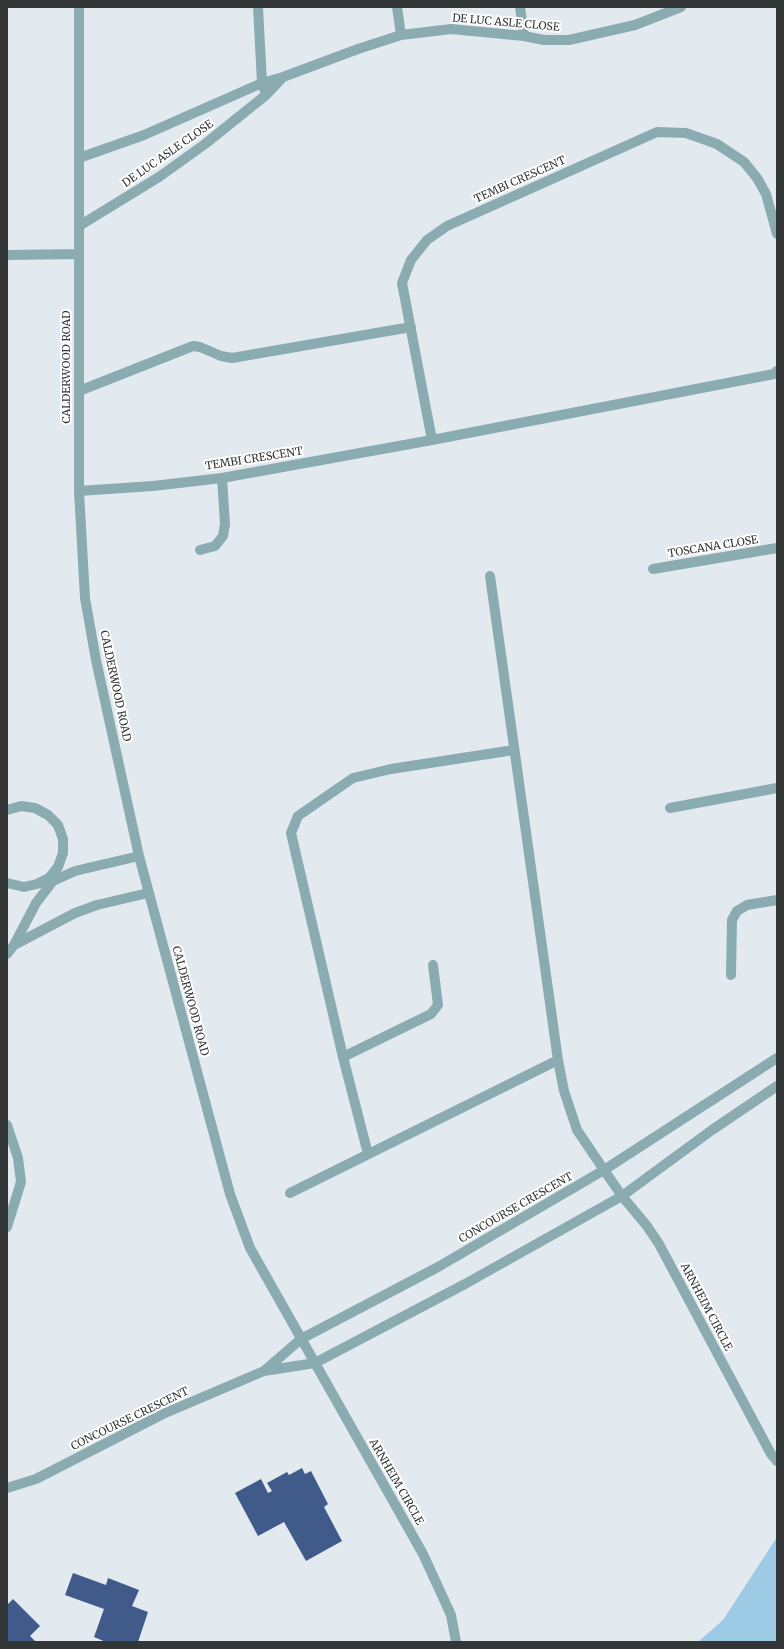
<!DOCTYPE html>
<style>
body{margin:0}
#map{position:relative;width:784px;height:1649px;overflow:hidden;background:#e3eaef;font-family:Merriweather,serif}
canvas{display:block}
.frame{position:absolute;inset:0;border:8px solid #333637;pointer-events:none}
</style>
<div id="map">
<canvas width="784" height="1649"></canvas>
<div class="frame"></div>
</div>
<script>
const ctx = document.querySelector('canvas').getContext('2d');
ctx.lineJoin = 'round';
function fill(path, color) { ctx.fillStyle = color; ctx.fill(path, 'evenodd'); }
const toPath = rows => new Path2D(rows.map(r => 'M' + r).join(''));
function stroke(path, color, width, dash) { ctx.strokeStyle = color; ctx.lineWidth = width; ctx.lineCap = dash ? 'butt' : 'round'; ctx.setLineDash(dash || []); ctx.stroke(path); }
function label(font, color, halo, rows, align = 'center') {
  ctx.font = font + ' Merriweather,serif'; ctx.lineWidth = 4; ctx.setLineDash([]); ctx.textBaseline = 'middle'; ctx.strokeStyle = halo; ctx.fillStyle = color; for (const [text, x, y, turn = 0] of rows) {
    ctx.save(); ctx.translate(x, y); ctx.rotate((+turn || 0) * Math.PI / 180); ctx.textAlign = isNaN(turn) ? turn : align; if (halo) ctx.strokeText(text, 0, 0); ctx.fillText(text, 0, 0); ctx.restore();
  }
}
fill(toPath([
 [777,1537,777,1642,698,1642,723,1620]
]), '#9dcae5');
fill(toPath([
 [302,1468,305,1474,311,1471,328,1504,324,1507,342,1541,306,1561,284,1522,258,1536,235,1493,261,1479,268,1493,272,1491,267,1483,287,1472,289,1475],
 [73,1573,106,1585,108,1578,139,1590,132,1606,148,1612,138,1642,106,1642,94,1637,104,1609,65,1595],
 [13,1599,40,1626,30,1636,36,1642,7,1642,7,1605]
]), '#405b8a');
stroke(toPath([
 [490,576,558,1060,564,1091,577,1130,604,1170],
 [343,1057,431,1014,438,1005,433,965],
 [368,1154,343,1057,291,833,298,816,353,778,391,769,514,750],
 [290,1193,558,1060]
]), '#8aacb1', 10);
stroke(toPath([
 [79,7,79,491,85,598,96,660,139,856,230,1194,250,1248,423,1554,451,1615,456,1642],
 [258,7,262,83,264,89],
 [397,7,401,35],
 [520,7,524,36],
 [79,158,144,135,262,83,283,77,358,49,401,35,451,29,524,36,544,40,569,40,635,25,681,7],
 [79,226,159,177,205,144,266,95,283,77],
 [7,255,79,254],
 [79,391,193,346,200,347,221,356,232,358,411,327],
 [432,440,402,283,411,260,427,240,447,226,657,132,686,133,717,144,744,162,757,178,766,194,777,234],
 [79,491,153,486,222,478,432,440,774,374,777,371],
 [200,550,215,546,223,536,225,524,222,478],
 [653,569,777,548],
 [670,808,777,788],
 [7,810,21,806,35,808,48,815,58,825,63,839,63,853,58,867,49,878,37,884,24,887,7,883],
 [14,945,75,913,97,905,148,893],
 [7,954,14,945,36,903,53,881,75,871,139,856],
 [731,975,732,920,737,911,747,905,777,900],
 [7,1125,18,1158,21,1182,7,1227],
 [604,1170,622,1196,647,1226,659,1244,771,1454,777,1461],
 [264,1371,301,1339,438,1267,604,1170,777,1058],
 [7,1488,36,1479,163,1414,264,1371,315,1363,465,1284,622,1196,712,1130,777,1086]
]), '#8aacb1', 10);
label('11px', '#333637', '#fff', [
 ["DE LUC ASLE CLOSE",506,23,5],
 ["DE LUC ASLE CLOSE",168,154,-35],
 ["TEMBI CRESCENT",520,180,-24],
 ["CALDERWOOD ROAD",67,367,-90],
 ["TEMBI CRESCENT",254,459,-9],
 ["TOSCANA CLOSE",713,547,-9],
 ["CALDERWOOD ROAD",115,686,78],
 ["CALDERWOOD ROAD",190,1001,75],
 ["CONCOURSE CRESCENT",516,1208,-30],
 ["ARNHEIM CIRCLE",706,1307,62],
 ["CONCOURSE CRESCENT",130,1419,-26],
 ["ARNHEIM CIRCLE",396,1482,60]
]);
</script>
